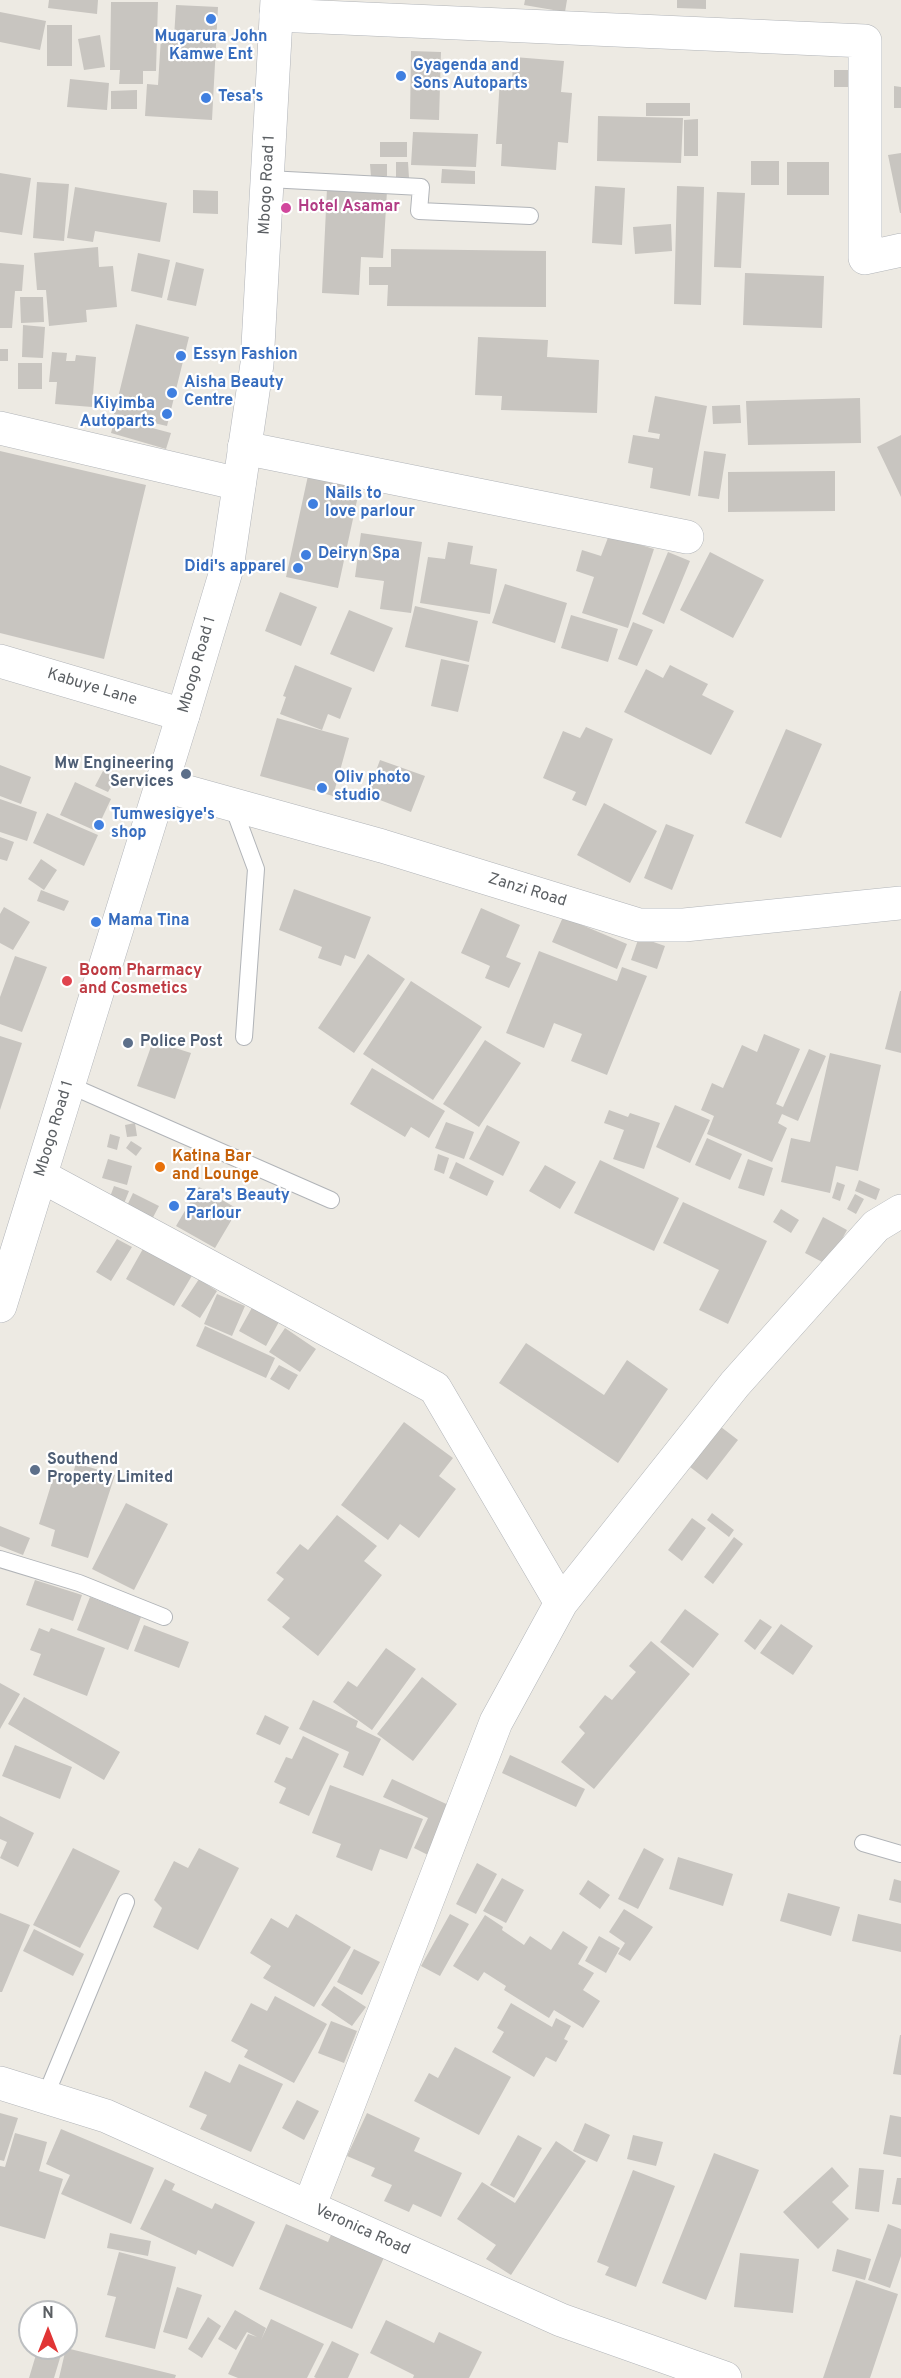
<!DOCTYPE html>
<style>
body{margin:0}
#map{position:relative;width:901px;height:2378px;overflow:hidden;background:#edeae3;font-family:Overpass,sans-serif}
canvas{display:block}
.north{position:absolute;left:18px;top:2300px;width:60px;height:60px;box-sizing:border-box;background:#fff;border:2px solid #bdbfc1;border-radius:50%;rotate:0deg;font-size:16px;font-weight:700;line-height:24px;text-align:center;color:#5b5f63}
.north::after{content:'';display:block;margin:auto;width:21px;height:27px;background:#e13535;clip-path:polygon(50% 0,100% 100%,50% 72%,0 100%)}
</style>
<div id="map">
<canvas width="901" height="2378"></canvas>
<div class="north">N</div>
</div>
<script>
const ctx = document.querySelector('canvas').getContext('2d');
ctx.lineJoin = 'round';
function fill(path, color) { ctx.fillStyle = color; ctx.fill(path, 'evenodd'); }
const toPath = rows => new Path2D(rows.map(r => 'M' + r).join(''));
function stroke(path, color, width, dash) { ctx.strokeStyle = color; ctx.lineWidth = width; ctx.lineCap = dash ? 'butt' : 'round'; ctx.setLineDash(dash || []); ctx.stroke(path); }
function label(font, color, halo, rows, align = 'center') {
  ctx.font = font + ' Overpass,sans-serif'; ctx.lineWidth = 4.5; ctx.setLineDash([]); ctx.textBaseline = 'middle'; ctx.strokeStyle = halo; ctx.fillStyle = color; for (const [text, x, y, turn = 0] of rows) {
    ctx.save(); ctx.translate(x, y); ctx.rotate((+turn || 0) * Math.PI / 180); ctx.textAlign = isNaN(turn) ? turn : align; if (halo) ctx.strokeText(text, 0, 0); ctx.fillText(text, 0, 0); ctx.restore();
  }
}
fill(toPath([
 [49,0,98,0,97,14,48,8],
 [525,0,567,0,565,12,524,5],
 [677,0,706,0,706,9,677,8],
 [111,2,158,2,156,71,143,71,143,84,119,84,120,70,110,70],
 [176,5,218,7,212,120,145,116,147,84,158,85,161,37,174,38],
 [0,12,46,21,40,50,0,42],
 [47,25,72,25,72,66,47,66],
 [100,35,105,67,84,70,78,39],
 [411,51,441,52,439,120,410,119],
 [514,57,564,61,561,92,572,93,568,143,558,142,556,170,501,166,502,144,496,144,500,78,512,79],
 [834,70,855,70,855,87,834,87],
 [70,79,109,83,107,110,67,107],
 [894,86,901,87,901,108,894,108],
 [137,90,137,109,111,109,111,91],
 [646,103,690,103,690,116,646,116],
 [598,116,683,118,681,163,597,161],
 [698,119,698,156,684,156,684,120],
 [413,132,478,134,476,167,411,165],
 [380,142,407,142,407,157,380,157],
 [901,153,901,213,900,213,888,155],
 [751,161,779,161,779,185,751,185],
 [396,162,408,162,409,178,396,178],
 [787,162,829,162,829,195,787,195],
 [370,164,387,164,387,176,371,177],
 [442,169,475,171,475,184,441,183],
 [0,173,31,178,22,235,0,232],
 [37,182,69,184,64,241,33,238],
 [595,186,625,188,622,245,592,243],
 [677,186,704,187,701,305,674,304],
 [75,187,167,203,160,242,95,231,93,242,67,238],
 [327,188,387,191,383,258,361,257,359,295,322,293],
 [193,190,218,191,218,214,193,213],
 [717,192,745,193,741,268,714,267],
 [671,224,672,251,635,254,633,227],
 [98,247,99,267,113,266,117,307,86,310,87,322,49,326,46,290,37,290,34,253],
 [391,249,546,251,546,307,387,306,388,285,369,285,369,267,391,267],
 [138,253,170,260,162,298,131,291],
 [176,262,204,269,196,306,167,300],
 [0,263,24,265,22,291,15,291,12,328,0,328],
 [745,273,824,276,822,328,743,325],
 [20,297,43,297,44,322,21,323],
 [136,324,189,337,167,426,114,414],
 [23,325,45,327,43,358,22,357],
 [478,337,548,340,547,357,599,360,597,413,501,410,502,396,475,395],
 [0,349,8,349,8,361,0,361],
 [52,352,67,353,66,361,75,361,76,355,96,357,92,407,55,404,57,382,49,382],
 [18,363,42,363,42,389,18,389],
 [655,396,707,406,690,496,650,488,653,468,628,463,633,435,659,439,660,434,648,432],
 [860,398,861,443,748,445,746,401],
 [740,405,741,423,713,424,712,406],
 [115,418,171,433,166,449,111,433],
 [901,435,901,497,877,447],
 [0,451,146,485,104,659,0,633],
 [704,451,726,454,719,499,698,496],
 [309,471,361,482,338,588,286,577],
 [835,471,835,511,728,512,728,472],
 [361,533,422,542,411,613,380,609,384,581,355,577],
 [609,535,654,549,628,628,582,613,594,577,576,571,582,550,601,556],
 [448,542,473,546,470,564,497,569,490,614,420,603,428,557,445,559],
 [668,552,690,561,664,624,642,614],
 [710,552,764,580,733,638,680,610],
 [505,584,567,603,555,643,492,623],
 [280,592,317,607,301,646,265,631],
 [415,606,478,621,469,662,405,647],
 [349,610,393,628,374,672,330,654],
 [571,615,618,629,608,662,561,648],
 [633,622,653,630,637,666,618,659],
 [441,659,469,665,458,712,431,706],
 [295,665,352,688,340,719,328,714,322,730,280,714,286,697,283,696],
 [670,665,708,684,702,695,734,711,711,755,624,712,646,669,663,678],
 [277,718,349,738,333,796,260,776],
 [586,727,613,739,586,806,572,800,576,792,543,778,563,731,580,738],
 [786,729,822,744,781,838,745,823],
 [380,760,425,776,411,812,367,795],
 [0,765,31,777,21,804,0,796],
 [103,771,116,778,108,792,95,786],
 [75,782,111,799,96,831,60,815],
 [0,799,37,812,27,841,0,832],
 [604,803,657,831,630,883,577,855],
 [47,813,98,835,84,866,33,843],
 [666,824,694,835,672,890,644,878],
 [0,837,14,842,7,861,0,859],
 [41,859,57,870,44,890,28,879],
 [294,889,371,917,355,959,345,955,341,966,318,958,322,947,279,930],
 [41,890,69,901,64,911,37,901],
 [4,907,30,922,13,950,0,943,0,914],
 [481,908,520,925,506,957,521,963,509,988,485,978,490,966,461,953],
 [563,917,627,944,617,969,552,942],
 [639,937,665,946,657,969,631,960],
 [539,951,617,981,622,967,647,976,607,1075,571,1061,582,1034,554,1023,544,1048,506,1033],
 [368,954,405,979,354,1053,318,1028],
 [15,956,47,967,22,1032,0,1024,0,997],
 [411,981,482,1027,433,1100,363,1054],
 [900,991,901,991,901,1053,885,1049],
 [764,1034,800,1049,776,1104,783,1107,809,1049,826,1056,798,1121,782,1114,778,1123,787,1128,772,1162,707,1134,714,1116,701,1110,712,1083,723,1088,742,1045,757,1052],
 [0,1036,22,1043,0,1110],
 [485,1040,521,1063,479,1127,443,1104],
 [153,1041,191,1053,175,1099,137,1086],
 [830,1053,881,1065,858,1171,836,1166,830,1193,781,1182,791,1138,810,1142],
 [372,1068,445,1111,429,1138,411,1127,405,1137,350,1104],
 [675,1105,710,1120,690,1163,656,1147],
 [609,1110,628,1117,630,1113,660,1123,644,1169,613,1159,624,1130,604,1123],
 [446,1122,474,1132,464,1159,435,1148],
 [135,1123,137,1136,127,1137,125,1125],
 [487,1125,520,1142,503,1176,469,1159],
 [110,1134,120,1137,117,1150,107,1147],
 [707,1138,742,1154,730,1180,695,1165],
 [131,1141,142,1148,136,1156,126,1148],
 [438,1154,449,1158,444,1174,434,1170],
 [108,1159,132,1166,127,1185,102,1178],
 [748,1159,773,1168,764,1196,738,1188],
 [600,1160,679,1198,654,1251,574,1213],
 [456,1162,494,1181,487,1196,449,1178],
 [545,1165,576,1182,560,1209,529,1191],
 [859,1180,880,1189,876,1200,855,1191],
 [837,1182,845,1185,840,1201,832,1198],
 [114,1186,129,1191,121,1211,107,1205],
 [199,1187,238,1209,215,1248,176,1226],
 [133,1193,159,1206,150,1223,125,1210],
 [855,1194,864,1199,856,1214,847,1209],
 [683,1202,767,1241,728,1324,699,1310,719,1270,663,1243],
 [781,1209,799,1220,791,1233,773,1222],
 [823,1217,847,1230,828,1265,805,1253],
 [117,1239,132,1247,111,1281,96,1272],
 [144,1247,193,1274,174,1306,126,1279],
 [199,1279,217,1291,200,1318,181,1306],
 [217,1294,245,1306,232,1336,204,1324],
 [254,1304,281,1318,266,1346,239,1331],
 [205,1326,275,1358,266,1378,196,1346],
 [285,1328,316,1349,300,1372,269,1352],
 [526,1343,604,1395,627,1360,668,1389,618,1463,499,1383],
 [279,1365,298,1375,289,1390,270,1379],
 [404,1422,453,1458,439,1476,456,1489,419,1538,400,1524,388,1540,341,1505],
 [721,1427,738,1440,707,1480,690,1467],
 [76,1463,115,1475,88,1558,51,1546,55,1530,39,1524,55,1472,72,1477],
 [126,1503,168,1524,134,1590,92,1569],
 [712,1513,734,1530,729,1537,707,1520],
 [337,1515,377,1546,364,1561,382,1575,318,1656,282,1627,290,1618,267,1600,284,1579,276,1573,300,1544,308,1550],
 [692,1518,706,1528,682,1561,668,1550],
 [0,1526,30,1538,23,1555,0,1546],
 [734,1537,743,1544,713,1584,704,1577],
 [35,1580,82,1595,73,1621,26,1605],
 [90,1597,141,1617,128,1650,77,1630],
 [685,1609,719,1634,693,1668,660,1642],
 [760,1619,772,1627,755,1650,744,1641],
 [781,1624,813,1646,793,1675,760,1653],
 [144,1625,189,1642,179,1668,134,1651],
 [39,1628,49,1632,51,1628,105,1648,87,1696,33,1675,41,1654,30,1650],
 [651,1641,690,1674,594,1789,561,1762,585,1733,579,1727,605,1695,612,1700,636,1672,629,1666],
 [386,1648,416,1669,372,1730,333,1702,348,1681,357,1687],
 [422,1677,457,1704,413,1761,377,1734],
 [0,1683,20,1694,0,1729],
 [24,1697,120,1752,104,1780,8,1724],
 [313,1700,358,1721,356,1727,381,1739,363,1776,343,1767,349,1752,299,1729],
 [265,1715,289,1727,280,1745,256,1734],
 [303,1736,339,1754,309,1816,279,1803,286,1788,274,1782,286,1757,292,1759],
 [15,1745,72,1767,60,1799,2,1776],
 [510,1755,585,1789,576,1807,502,1773],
 [392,1779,455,1808,432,1857,414,1848,428,1818,383,1797],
 [330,1785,423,1819,407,1859,380,1849,372,1871,336,1857,341,1844,312,1833],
 [0,1816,34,1833,18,1867,0,1858,7,1842,0,1839],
 [73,1848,120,1871,80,1948,33,1925],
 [199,1848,239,1868,198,1950,153,1927,162,1908,154,1900,174,1861,188,1868],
 [644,1848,664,1859,638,1909,618,1899],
 [678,1857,733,1874,723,1906,669,1889],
 [477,1863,497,1874,476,1914,456,1904],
 [502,1878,524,1890,506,1923,483,1911],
 [894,1879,901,1881,901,1903,889,1900],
 [588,1880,610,1895,600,1909,579,1894],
 [788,1893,840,1907,831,1936,780,1921],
 [624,1909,653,1927,630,1961,618,1954,625,1943,609,1932],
 [0,1913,30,1925,2,1992,0,1992],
 [296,1914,351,1947,314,2007,263,1978,271,1966,250,1953,271,1918,288,1928],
 [450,1914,469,1924,440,1976,421,1966],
 [858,1914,901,1924,901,1952,852,1941],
 [485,1915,503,1927,502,1930,524,1945,530,1936,551,1950,563,1931,588,1947,578,1964,594,1973,583,1990,600,2001,583,2028,554,2010,549,2018,504,1990,506,1986,484,1972,478,1981,453,1966],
 [34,1929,84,1954,73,1976,23,1951],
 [599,1936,620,1948,606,1973,585,1961],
 [354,1949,380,1962,362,1995,337,1982],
 [334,1986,366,2007,352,2026,321,2005],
 [275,1996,327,2024,294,2083,244,2057,248,2050,231,2041,251,2003,267,2011],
 [511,2003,552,2027,556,2018,571,2026,564,2039,568,2041,556,2062,546,2057,534,2077,492,2052,504,2032,497,2028],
 [331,2021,357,2031,344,2063,318,2053],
 [900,2035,901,2035,901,2075,893,2074],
 [455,2047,511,2077,479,2135,414,2101,429,2073,438,2078],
 [239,2064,283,2084,251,2152,200,2129,207,2115,189,2107,205,2071,230,2083],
 [297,2100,319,2111,304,2140,282,2128],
 [0,2113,18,2118,4,2161,0,2160],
 [367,2113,420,2138,414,2151,462,2173,441,2217,413,2204,409,2212,384,2201,392,2185,371,2176,375,2168,347,2156],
 [890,2115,901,2117,901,2157,883,2154],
 [585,2123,610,2135,597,2162,573,2151],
 [61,2129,154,2168,131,2224,61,2194,70,2175,46,2164],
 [15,2133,47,2142,39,2171,63,2179,45,2239,0,2226,0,2166,5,2167],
 [518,2135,542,2148,514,2198,490,2185],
 [633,2135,663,2142,656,2166,627,2159],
 [556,2141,586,2161,511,2275,486,2259,496,2245,457,2219,482,2182,515,2203],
 [714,2153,759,2170,706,2300,662,2283],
 [832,2167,849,2186,832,2202,849,2219,818,2249,783,2212],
 [859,2168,884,2170,879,2212,855,2209],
 [633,2170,675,2186,636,2287,605,2275,609,2267,597,2262],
 [897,2178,901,2178,901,2205,892,2204],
 [165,2179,175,2184,172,2190,212,2209,215,2203,255,2222,233,2267,198,2250,196,2255,140,2229],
 [286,2224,328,2242,333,2230,386,2253,352,2329,259,2289],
 [888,2224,901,2229,901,2256,890,2288,868,2280],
 [110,2233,151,2241,148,2256,107,2248],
 [837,2249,871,2259,865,2280,832,2271],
 [119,2252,176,2267,155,2349,105,2337,116,2297,107,2295],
 [740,2253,799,2259,793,2313,734,2307],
 [856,2280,898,2294,870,2378,823,2378],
 [177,2287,202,2295,187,2339,163,2332],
 [235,2310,266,2328,261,2340,271,2319,324,2344,307,2378,238,2378,228,2374,248,2334,257,2337,247,2332,236,2350,218,2339],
 [208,2317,221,2326,202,2358,188,2349],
 [386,2320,434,2343,439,2332,482,2352,469,2378,413,2378,414,2375,370,2353],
 [332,2341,359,2354,348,2378,316,2378,314,2377],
 [38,2348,63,2348,54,2378,29,2378],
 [66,2348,176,2375,175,2378,59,2378]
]), '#c8c5c0');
const service = toPath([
 [268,179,421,187,419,211,530,216],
 [232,804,256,869,244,1037],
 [69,1085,331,1200],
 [0,1559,79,1583,164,1617],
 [863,1843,901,1854],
 [45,2097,126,1902]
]);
const minor = toPath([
 [276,15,865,41,865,258,901,250],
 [0,428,239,484],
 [244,448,687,537],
 [0,661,183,715],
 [162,785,382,846,639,925,684,925,901,903],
 [41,1176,435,1388,561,1603,496,1722,309,2207],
 [561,1603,735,1384,876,1226,901,1211],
 [0,2083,106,2116,561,2320,725,2378]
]);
const secondary = toPath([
 [0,1306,183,715,227,568,257,364,277,0]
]);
stroke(service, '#b1b4b8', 18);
stroke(minor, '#b1b4b8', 34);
stroke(secondary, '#b0b3b8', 34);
stroke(service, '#fff', 16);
stroke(minor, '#fff', 33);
stroke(secondary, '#fff', 33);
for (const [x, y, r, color] of [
 [211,19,6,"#3f7fe0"],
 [401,76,6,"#3f7fe0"],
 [206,98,6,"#3f7fe0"],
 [286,208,6,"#d1479c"],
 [181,356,6,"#3f7fe0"],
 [172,393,6,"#3f7fe0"],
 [167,414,6,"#3f7fe0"],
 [313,504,6,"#3f7fe0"],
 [306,555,6,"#3f7fe0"],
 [298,568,6,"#3f7fe0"],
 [186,774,6,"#5c6f8a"],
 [322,788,6,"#3f7fe0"],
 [99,825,6,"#3f7fe0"],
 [96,922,6,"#3f7fe0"],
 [67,981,6,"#e0444e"],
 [128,1043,6,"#5c6f8a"],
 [160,1167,6,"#e8710a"],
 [174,1206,6,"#3f7fe0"],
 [35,1470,6,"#5c6f8a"]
]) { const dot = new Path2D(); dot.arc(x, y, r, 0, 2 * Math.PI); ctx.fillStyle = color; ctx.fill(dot); stroke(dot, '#fff', 2); }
label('bold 16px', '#366cbe', '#fff', [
 ["Mugarura John",211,38,"center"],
 ["Kamwe Ent",211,56,"center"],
 ["Gyagenda and",413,67],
 ["Sons Autoparts",413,85],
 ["Tesa's",218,98],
 ["Essyn Fashion",193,356],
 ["Aisha Beauty",184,384],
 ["Centre",184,402],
 ["Kiyimba",155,405,"right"],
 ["Autoparts",155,423,"right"],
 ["Nails to",325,495],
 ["love parlour",325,513],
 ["Deiryn Spa",318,555],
 ["Didi's apparel",286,568,"right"],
 ["Oliv photo",334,779],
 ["studio",334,797],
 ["Tumwesigye's",111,816],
 ["shop",111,834],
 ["Mama Tina",108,922],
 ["Zara's Beauty",186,1197],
 ["Parlour",186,1215]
], 'left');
label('16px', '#5b5f63', '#fff', [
 ["Mbogo Road 1",268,185,-87],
 ["Mbogo Road 1",198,665,-74],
 ["Kabuye Lane",92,688,17],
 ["Zanzi Road",527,891,17],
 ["Mbogo Road 1",55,1129,-73],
 ["Veronica Road",362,2231,24]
]);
label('bold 16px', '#b23c85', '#fff', [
 ["Hotel Asamar",298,208]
], 'left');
label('bold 16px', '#4e5e75', '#fff', [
 ["Mw Engineering",174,765,"right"],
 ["Services",174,783,"right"],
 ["Police Post",140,1043],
 ["Southend",47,1461],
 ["Property Limited",47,1479]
], 'left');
label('bold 16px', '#be3a42', '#fff', [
 ["Boom Pharmacy",79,972],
 ["and Cosmetics",79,990]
], 'left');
label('bold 16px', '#c56008', '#fff', [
 ["Katina Bar",172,1158],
 ["and Lounge",172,1176]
], 'left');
</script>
